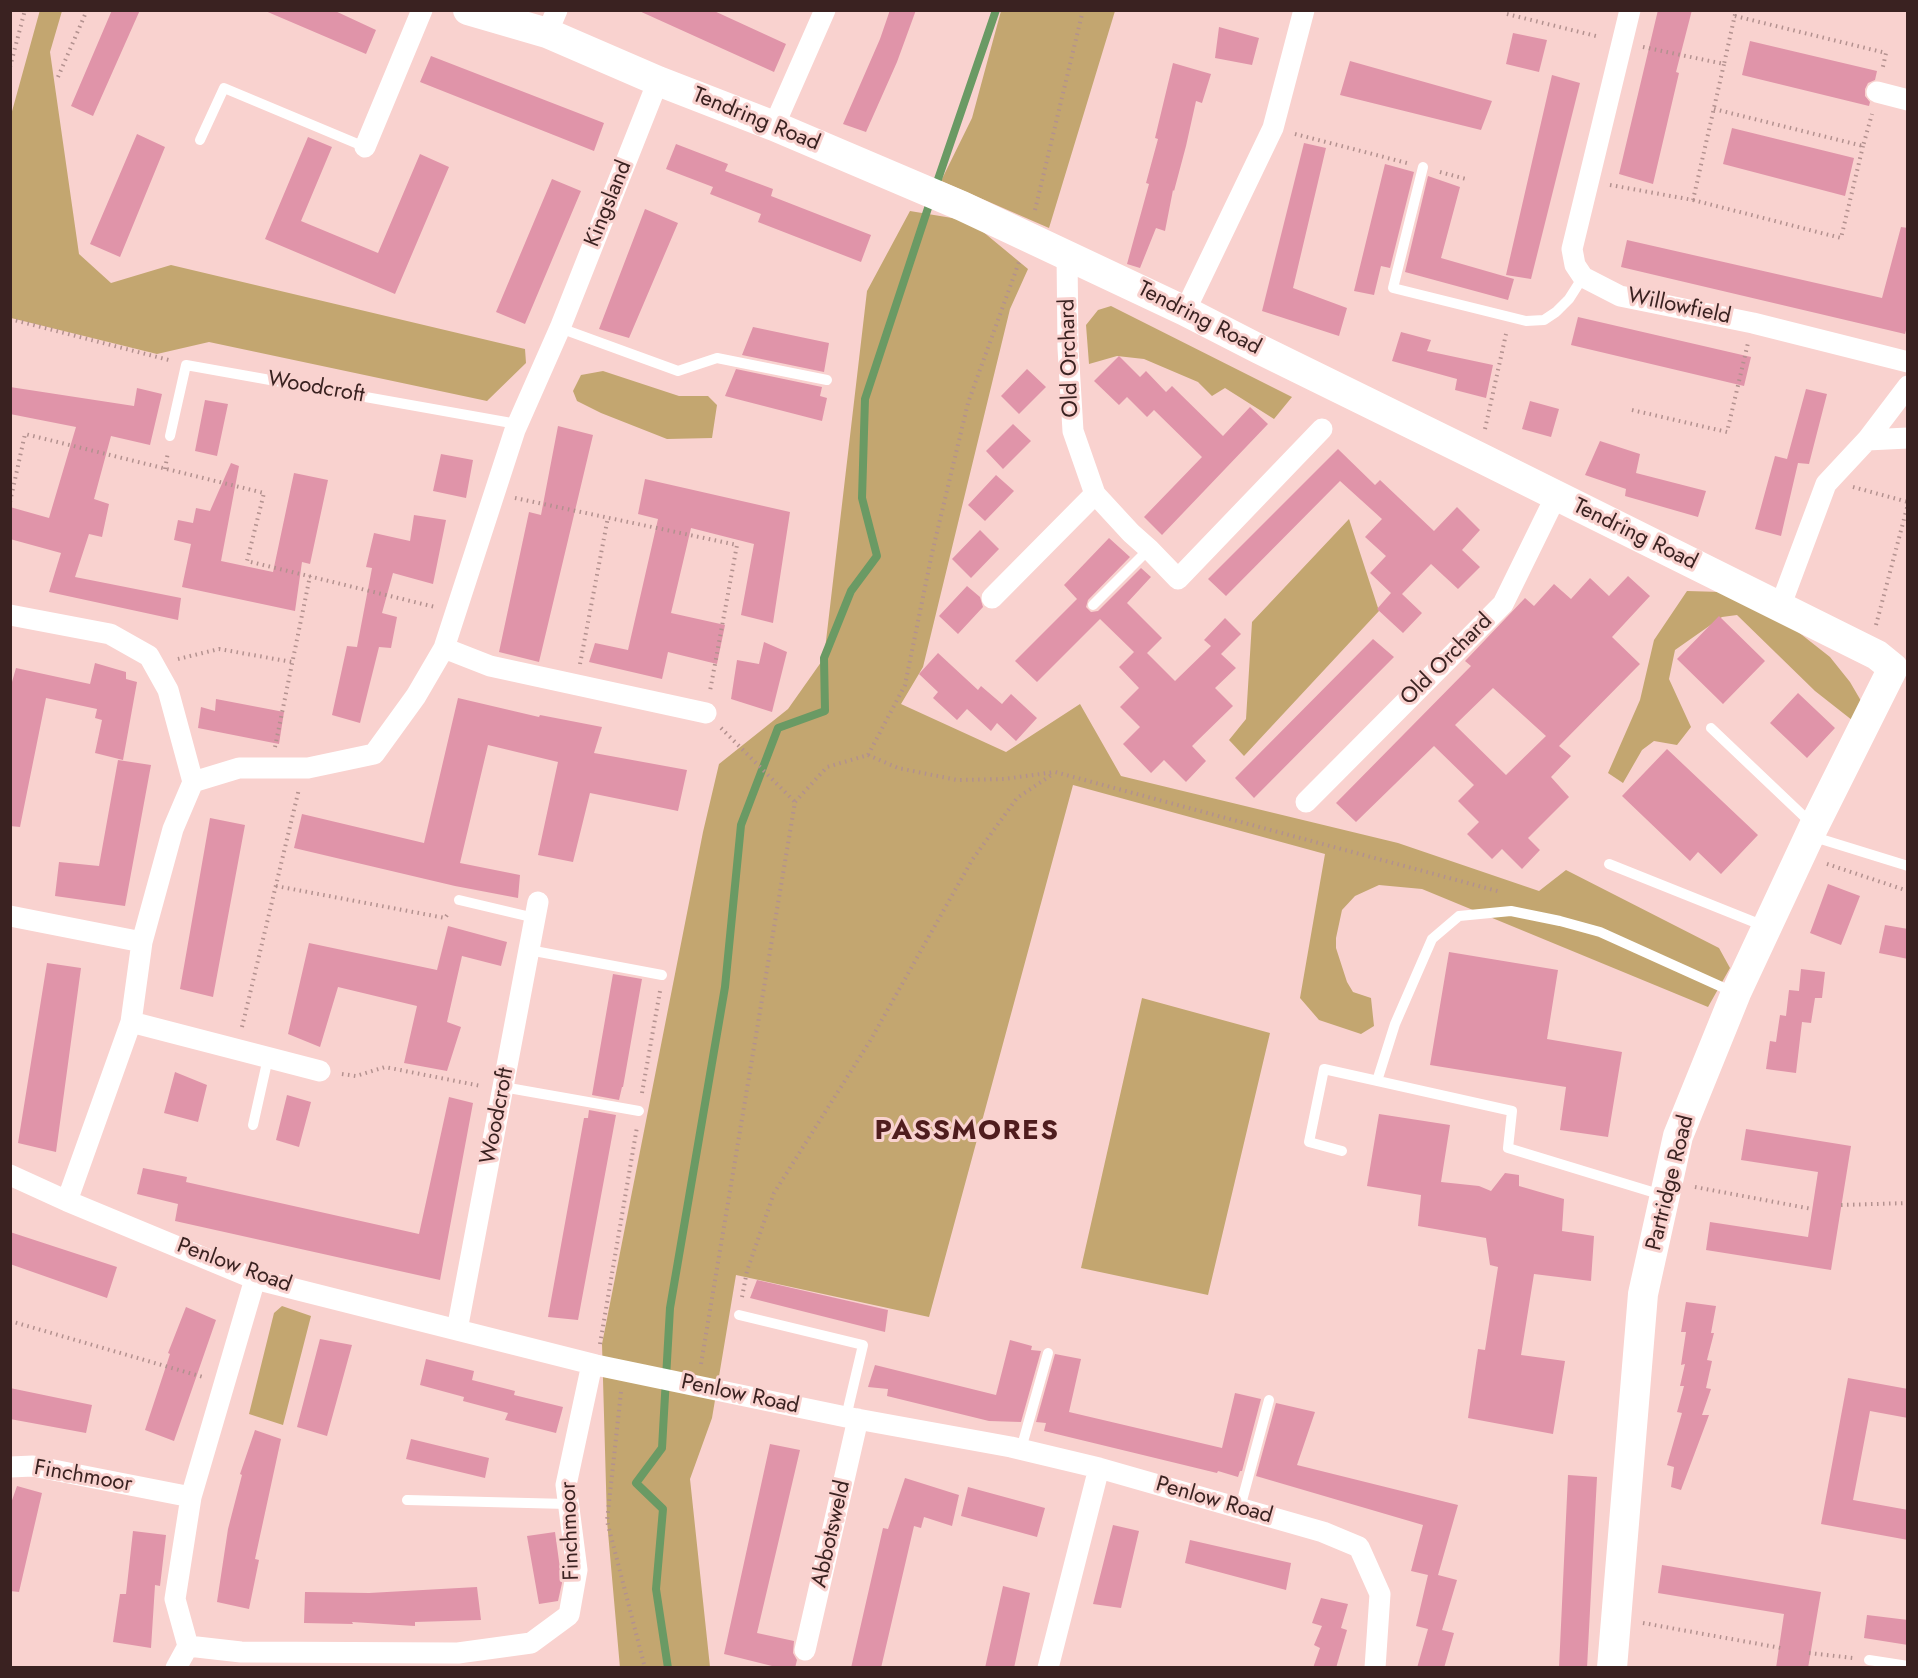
<!DOCTYPE html>
<style>
body{margin:0}
#map{position:relative;width:1918px;height:1678px;overflow:hidden;background:#f9d2cf;font-family:Jost,sans-serif}
canvas{display:block}
.frame{position:absolute;inset:0;border:12px solid #3a2221;pointer-events:none}
</style>
<div id="map">
<canvas width="1918" height="1678"></canvas>
<div class="frame"></div>
</div>
<script>
const ctx = document.querySelector('canvas').getContext('2d');
ctx.lineJoin = 'round';
function fill(path, color) { ctx.fillStyle = color; ctx.fill(path, 'evenodd'); }
const toPath = rows => new Path2D(rows.map(r => 'M' + r).join(''));
function stroke(path, color, width, dash) { ctx.strokeStyle = color; ctx.lineWidth = width; ctx.lineCap = dash ? 'butt' : 'round'; ctx.setLineDash(dash || []); ctx.stroke(path); }
function label(font, color, halo, rows, align = 'center') {
  ctx.font = font + ' Jost,sans-serif'; ctx.lineWidth = 6; ctx.setLineDash([]); ctx.textBaseline = 'middle'; ctx.strokeStyle = halo; ctx.fillStyle = color; for (const [text, x, y, turn = 0] of rows) {
    ctx.save(); ctx.translate(x, y); ctx.rotate((+turn || 0) * Math.PI / 180); ctx.textAlign = isNaN(turn) ? turn : align; if (halo) ctx.strokeText(text, 0, 0); ctx.fillText(text, 0, 0); ctx.restore();
  }
}
fill(toPath([
 [40,10,62,11,50,52,79,254,111,283,171,265,525,349,526,363,487,401,209,342,157,354,11,318,11,115],
 [1001,11,1115,11,1049,228,941,181,972,118],
 [910,211,970,221,1028,269,1010,309,923,667,901,704,1006,752,1080,704,1121,776,1398,843,1539,891,1566,870,1719,948,1730,968,1708,1007,1422,889,1379,885,1355,896,1342,910,1336,938,1336,948,1347,982,1353,992,1371,998,1374,1026,1361,1034,1319,1020,1300,998,1325,854,1073,785,929,1317,736,1275,712,1418,690,1479,710,1667,620,1668,607,1521,602,1344,703,832,719,764,788,709,824,658,867,291],
 [1111,306,1292,397,1274,419,1225,388,1212,396,1198,382,1144,359,1117,356,1089,364,1086,325,1098,310],
 [603,371,679,396,708,396,717,405,712,438,667,439,601,413,577,401,573,391,581,375],
 [1349,519,1379,611,1244,756,1229,740,1246,719,1252,622],
 [1687,591,1722,592,1769,609,1830,657,1850,682,1864,706,1857,724,1815,691,1737,615,1722,617,1675,650,1669,679,1691,727,1677,745,1654,741,1642,750,1623,783,1608,773,1640,700,1654,640],
 [1142,998,1270,1033,1208,1295,1081,1268],
 [282,1306,311,1316,283,1425,249,1414,274,1313]
]), '#c3a670');
stroke(toPath([
 [935,188,996,10],
 [668,1668,656,1589,663,1509,636,1483,662,1448,670,1308,725,987,741,825,778,728,825,711,824,658,851,591,877,556,862,498,865,399,931,199]
]), '#6a9a64', 8);
fill(toPath([
 [112,10,140,10,93,116,71,106],
 [263,10,333,10,376,30,366,54],
 [637,10,712,10,786,44,774,72],
 [890,10,916,10,897,62,866,132,843,124,880,39],
 [1658,10,1692,10,1676,72,1679,73,1653,184,1619,174],
 [1219,27,1259,38,1252,65,1215,58],
 [1513,33,1547,40,1539,72,1506,64],
 [1750,41,1877,71,1875,80,1868,83,1865,89,1865,96,1870,102,1869,106,1742,75],
 [431,56,604,123,594,151,420,82],
 [1350,61,1492,101,1481,130,1340,95],
 [1173,63,1211,74,1202,103,1196,101,1186,146,1174,191,1173,190,1165,231,1156,228,1140,268,1127,264,1149,184,1146,183,1158,139,1155,138],
 [1552,75,1580,83,1531,279,1506,275],
 [1732,128,1854,158,1845,196,1723,164],
 [137,134,165,147,120,257,90,244],
 [308,137,332,147,301,221,378,253,420,154,449,167,395,294,265,239],
 [1304,143,1326,148,1293,288,1347,308,1339,336,1262,311],
 [676,144,728,164,725,171,773,189,771,196,871,235,861,262,758,222,761,214,710,194,713,187,666,169],
 [1385,164,1414,172,1390,268,1381,266,1374,295,1354,291],
 [1428,176,1460,187,1441,258,1514,279,1508,300,1405,272],
 [552,179,581,191,525,324,496,312],
 [645,209,678,223,629,338,599,329],
 [1901,227,1908,228,1908,323,1905,334,1621,267,1627,240,1882,298],
 [1578,317,1751,357,1744,386,1571,345],
 [753,327,829,343,824,372,742,355],
 [1401,332,1431,340,1427,351,1493,365,1486,398,1455,390,1457,379,1392,361],
 [1119,356,1140,377,1146,371,1166,392,1172,386,1223,436,1250,407,1268,424,1162,535,1144,517,1202,457,1154,410,1147,417,1127,397,1119,405,1094,381],
 [736,369,822,387,820,396,827,398,822,421,725,396],
 [1027,369,1046,387,1019,414,1001,396],
 [10,387,134,406,137,388,162,394,150,445,111,436,94,499,109,504,102,537,89,534,75,577,181,598,178,620,49,592,61,553,10,539,10,507,49,518,76,427,10,414],
 [1806,389,1827,394,1809,464,1798,463,1781,536,1755,529,1775,456,1787,459],
 [205,400,228,404,217,456,195,451],
 [1530,401,1559,409,1551,437,1522,429],
 [1013,424,1031,441,1003,469,986,451],
 [558,426,593,435,539,662,499,652,529,512,541,515],
 [1600,441,1640,454,1636,473,1706,491,1698,517,1625,496,1626,489,1585,475],
 [1338,449,1375,485,1380,480,1434,531,1457,507,1480,530,1462,550,1480,567,1458,589,1431,564,1402,594,1422,613,1403,633,1377,609,1391,593,1370,573,1386,556,1365,537,1382,519,1340,481,1226,596,1208,579],
 [441,454,473,460,466,498,433,491],
 [231,463,239,466,221,561,273,572,294,473,328,480,310,564,302,562,295,611,182,587,191,544,174,540,178,520,193,523,196,508,210,511],
 [996,475,1014,491,985,521,968,505],
 [645,479,790,512,773,623,741,615,754,544,691,528,671,613,725,625,717,664,668,652,662,679,589,662,595,643,628,650,658,519,638,514],
 [414,515,446,520,433,584,393,573,382,613,397,617,391,648,379,647,360,723,332,715,347,646,357,647,372,568,366,567,374,533,410,541],
 [980,530,999,549,971,578,952,559],
 [1109,538,1130,557,1088,600,1086,607,1091,612,1098,611,1141,568,1151,577,1127,603,1162,638,1147,653,1175,681,1211,646,1204,640,1225,618,1241,634,1221,654,1236,668,1215,688,1233,706,1192,746,1206,761,1186,782,1164,760,1151,773,1123,744,1140,727,1120,707,1139,688,1119,667,1134,652,1100,619,1037,682,1015,661,1077,599,1064,585],
 [1628,576,1650,596,1612,637,1640,664,1559,746,1571,756,1551,777,1569,797,1528,838,1540,850,1522,869,1502,849,1492,859,1467,834,1479,822,1458,801,1474,785,1434,746,1356,822,1336,803,1471,666,1465,661,1525,598,1534,606,1554,584,1571,599,1590,578,1609,596],
 [1493,688,1546,736,1506,775,1455,725],
 [967,586,980,597,983,607,958,634,939,616],
 [1719,616,1765,661,1723,704,1677,659],
 [1373,639,1394,657,1254,798,1235,778],
 [764,642,787,652,772,712,731,699,737,660,759,664],
 [938,653,978,690,981,686,1002,704,1011,694,1037,718,1016,741,997,723,991,731,967,709,957,720,933,698,938,692,919,674],
 [95,663,126,672,126,679,137,682,123,760,95,753,102,720,95,718,97,709,46,698,20,827,10,826,10,689,16,668,90,684],
 [1798,693,1835,728,1807,758,1770,723],
 [458,698,539,717,540,715,602,727,594,753,687,770,678,811,590,793,573,862,538,855,558,762,488,745,460,863,520,875,518,898,455,886,294,848,302,814,424,843],
 [216,699,284,712,279,744,198,728,201,707,215,711],
 [1667,749,1758,835,1721,874,1698,852,1690,861,1622,796],
 [118,760,151,765,125,906,55,896,59,862,99,866],
 [210,818,245,825,213,997,180,989],
 [1828,884,1860,896,1841,945,1810,933],
 [1885,925,1908,929,1908,959,1879,953],
 [448,926,507,942,501,966,462,956,447,1022,461,1027,447,1071,404,1063,417,1006,338,987,320,1047,288,1034,309,943,437,970],
 [1449,952,1558,970,1547,1039,1622,1052,1608,1137,1560,1130,1566,1087,1430,1065],
 [47,963,81,968,56,1152,18,1143],
 [1801,969,1825,972,1822,998,1815,998,1811,1023,1802,1022,1796,1073,1766,1069,1770,1041,1776,1042,1780,1015,1786,1016,1789,990,1799,991],
 [613,974,642,979,623,1087,622,1087,619,1100,592,1095],
 [175,1072,207,1085,198,1122,164,1113],
 [287,1095,311,1102,299,1147,276,1140],
 [449,1097,473,1103,440,1280,175,1221,178,1204,137,1194,143,1168,187,1177,186,1182,419,1234],
 [589,1110,616,1115,578,1320,548,1317,584,1118,588,1118],
 [1379,1114,1450,1125,1441,1182,1479,1186,1491,1191,1505,1173,1519,1175,1519,1186,1564,1199,1562,1231,1594,1236,1591,1281,1534,1274,1521,1355,1565,1361,1553,1434,1468,1418,1478,1349,1485,1350,1498,1267,1490,1265,1486,1238,1418,1226,1421,1195,1367,1186],
 [1746,1129,1851,1146,1831,1270,1706,1250,1710,1222,1808,1237,1818,1172,1741,1160],
 [10,1232,117,1267,107,1298,10,1264],
 [757,1280,888,1310,885,1332,750,1298],
 [1686,1302,1716,1306,1711,1333,1714,1333,1707,1360,1712,1361,1706,1388,1711,1389,1702,1415,1709,1415,1681,1490,1671,1487,1674,1467,1667,1465,1682,1413,1677,1412,1684,1386,1680,1386,1685,1364,1681,1365,1686,1332,1681,1332],
 [186,1307,216,1320,174,1441,145,1430,170,1354,168,1353],
 [320,1339,352,1345,327,1436,297,1427],
 [1010,1340,1032,1346,1031,1350,1041,1351,1021,1422,989,1421,887,1396,888,1389,868,1387,875,1365,996,1395],
 [1055,1354,1081,1359,1069,1412,1222,1448,1235,1393,1261,1399,1242,1471,1240,1471,1238,1477,1218,1471,1217,1473,1044,1431,1046,1423,1036,1422],
 [426,1359,474,1371,472,1380,515,1391,514,1395,563,1407,556,1433,505,1420,508,1413,463,1401,464,1397,420,1385],
 [1848,1378,1908,1389,1908,1418,1870,1411,1853,1500,1908,1510,1908,1540,1821,1524],
 [10,1388,92,1405,86,1433,10,1419],
 [1276,1403,1315,1412,1297,1465,1458,1505,1438,1575,1457,1580,1442,1630,1454,1633,1444,1668,1417,1668,1428,1629,1416,1626,1428,1575,1411,1571,1423,1525,1256,1476],
 [255,1430,281,1439,255,1559,259,1560,249,1609,217,1602,228,1529,242,1475,240,1474],
 [411,1439,489,1458,485,1478,406,1459],
 [770,1444,800,1450,757,1633,794,1641,793,1653,797,1660,795,1668,780,1668,724,1654],
 [1568,1475,1597,1477,1587,1668,1559,1668],
 [905,1478,959,1495,952,1526,924,1517,921,1528,914,1526,881,1668,851,1668,883,1528,888,1529],
 [17,1486,42,1493,19,1592,10,1591,10,1506],
 [968,1487,1045,1508,1037,1537,961,1516],
 [1113,1525,1139,1531,1121,1608,1093,1604],
 [133,1531,166,1535,160,1586,155,1585,151,1648,113,1642,120,1594,126,1594],
 [555,1532,562,1583,558,1601,539,1604,527,1536],
 [1190,1540,1291,1563,1286,1590,1185,1563],
 [1662,1565,1821,1592,1808,1668,1776,1668,1784,1614,1658,1593],
 [1003,1586,1030,1593,1014,1668,985,1668],
 [477,1587,481,1620,415,1622,415,1626,352,1622,353,1624,304,1623,305,1592,369,1593],
 [1321,1598,1348,1604,1341,1628,1347,1630,1336,1668,1313,1668,1320,1648,1314,1645,1322,1626,1312,1623],
 [1867,1615,1908,1620,1908,1645,1864,1638]
]), '#e094a9');
stroke(toPath([
 [1507,14,1600,37],
 [1735,16,1886,53,1882,71],
 [1643,47,1724,64,1736,10],
 [10,67,25,10],
 [58,77,87,10],
 [1714,109,1863,146,1872,114],
 [1295,134,1407,163],
 [1440,172,1466,179],
 [1610,185,1693,200,1724,64],
 [1693,200,1841,238,1863,146],
 [1035,210,1083,10],
 [10,319,169,360],
 [1632,410,1727,432,1748,343],
 [1485,429,1506,334],
 [165,469,168,452],
 [1853,487,1908,502],
 [515,498,737,545,710,691],
 [10,502,25,434,264,493,247,561,435,607],
 [1876,625,1908,504],
 [178,659,219,649,292,662],
 [580,664,608,517],
 [721,728,795,802],
 [275,747,310,576],
 [868,755,898,768,957,780,1004,779,1055,772,1501,892],
 [1827,864,1908,891],
 [276,886,445,918,449,912],
 [242,1027,299,789],
 [342,1074,356,1076,385,1067,481,1086],
 [642,1093,660,991],
 [1695,1187,1812,1209],
 [1841,1205,1908,1203],
 [742,1297,747,1271,774,1193,870,1041,972,860,1017,798,1053,774],
 [10,1321,203,1377],
 [600,1344,637,1127],
 [701,1364,795,802,827,767,868,755,905,685,932,553,968,403,1019,262],
 [621,1392,607,1521,645,1668],
 [1643,1623,1781,1648],
 [1809,1653,1853,1658]
]), '#b3918f', 4, [1.5, 4.5]);
stroke(toPath([
 [200,140,224,88,365,147],
 [1423,167,1393,288,1526,321,1544,320,1556,312,1569,299,1583,277],
 [560,328,678,371,717,358,827,380],
 [170,436,186,365,517,424],
 [1093,605,1149,549],
 [1711,728,1813,825],
 [1811,836,1908,866],
 [1609,864,1764,926],
 [459,900,535,918],
 [529,950,662,975],
 [1377,1081,1395,1024,1432,939,1459,916,1511,911,1560,921,1600,932,1733,992],
 [503,1087,639,1111],
 [253,1125,268,1058],
 [1342,1151,1309,1142,1324,1069,1512,1111,1508,1148,1662,1195],
 [739,1315,863,1345,846,1417],
 [1021,1449,1048,1353],
 [407,1500,568,1504],
 [1240,1508,1269,1400],
 [1869,1660,1908,1666]
]), '#fff', 10);
stroke(toPath([
 [1630,10,1572,249,1575,265,1583,277,1620,296,1753,323,1908,362],
 [547,33,557,10],
 [1877,92,1908,100],
 [774,126,825,10],
 [365,147,422,10],
 [1067,254,1068,348,1073,431,1095,494,1131,533,1149,549,1178,579,1322,429],
 [1185,311,1273,128,1304,10],
 [1867,440,1908,438],
 [992,598,1095,494],
 [1780,607,1826,484,1867,440,1908,386],
 [10,615,110,634,149,656,168,690,193,782],
 [444,648,490,666,706,713],
 [1306,802,1503,604,1556,496],
 [10,916,142,942],
 [131,1022,320,1071],
 [10,1175,67,1201,255,1279,596,1365,846,1417,1011,1447,1099,1468,1323,1532,1359,1547,1380,1594,1375,1668],
 [67,1201,131,1022,142,942,173,829,193,782,239,768,308,768,374,754,416,696,444,648,515,430,560,328,658,81],
 [255,1279,191,1497,175,1599,188,1646,241,1652,458,1653,531,1643,569,1615,577,1570,566,1485,592,1364],
 [457,1330,538,902],
 [10,1467,33,1466,191,1497],
 [805,1650,858,1419],
 [176,1668,188,1646],
 [1048,1668,1099,1468]
]), '#fff', 21);
stroke(toPath([
 [468,10,547,33,658,81,774,126,962,206,1185,311,1259,349,1479,457,1877,655,1893,668,1814,826,1736,993,1678,1136,1643,1294,1612,1668]
]), '#fff', 30);
label('22px', '#3a2221', '#f9d2cf', [
 ["Tendring Road",756,120,22],
 ["Kingsland",609,204,-68],
 ["Willowfield",1679,307,12],
 ["Tendring Road",1199,319,27],
 ["Old Orchard",1070,358,-92],
 ["Woodcroft",316,388,10],
 ["Tendring Road",1635,535,26],
 ["Old Orchard",1447,660,-45],
 ["Woodcroft",498,1116,-79],
 ["Partridge Road",1671,1183,-76],
 ["Penlow Road",234,1266,20],
 ["Penlow Road",740,1395,12],
 ["Finchmoor",83,1477,10],
 ["Penlow Road",1214,1501,16],
 ["Finchmoor",571,1531,-92],
 ["Abbotsweld",832,1534,-77]
]);
ctx.letterSpacing = '1.5px';
label('bold 28px', '#4f1d1e', '#f9d2cf', [
 ["PASSMORES",967,1132]
]);
ctx.letterSpacing = '0px';
</script>
